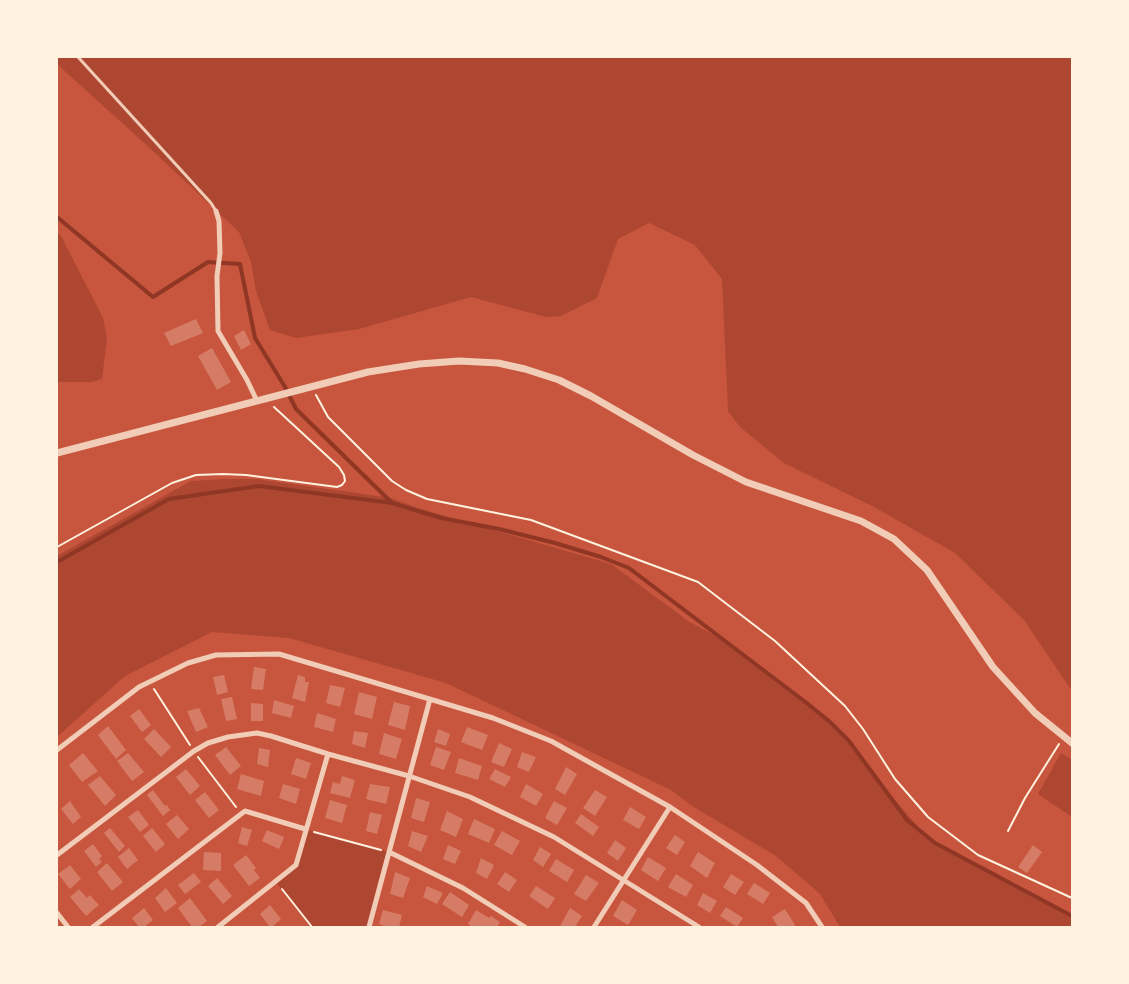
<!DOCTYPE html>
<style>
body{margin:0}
#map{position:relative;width:1129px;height:984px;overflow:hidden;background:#c8553d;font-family:Manrope,sans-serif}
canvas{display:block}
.frame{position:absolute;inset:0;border:58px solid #fff3e0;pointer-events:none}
</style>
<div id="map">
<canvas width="1129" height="984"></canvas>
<div class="frame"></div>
</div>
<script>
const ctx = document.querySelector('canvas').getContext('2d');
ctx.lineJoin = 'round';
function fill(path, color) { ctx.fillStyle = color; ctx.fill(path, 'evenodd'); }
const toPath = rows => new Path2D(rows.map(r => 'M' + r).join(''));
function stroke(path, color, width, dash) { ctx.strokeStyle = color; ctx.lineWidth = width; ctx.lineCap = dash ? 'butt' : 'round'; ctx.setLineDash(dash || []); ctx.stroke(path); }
fill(toPath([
 [57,57,1072,57,1072,691,1024,620,955,553,874,507,784,463,740,427,728,411,722,279,695,245,649,223,618,239,597,298,561,316,546,317,471,297,359,329,296,338,270,330,256,291,251,262,239,232,153,151,57,64],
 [57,233,61,236,103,318,107,338,102,379,91,382,57,382],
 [224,479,257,479,391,498,418,508,611,564,688,621,728,643,830,719,863,763,933,844,1072,915,1072,927,840,927,820,894,776,856,692,806,671,790,446,683,289,638,212,632,125,676,57,737,57,556,191,481],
 [1061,753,1072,760,1072,817,1038,794],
 [305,829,389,852,369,927,311,927,276,882,296,865]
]), '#ae4732');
stroke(toPath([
 [57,217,153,297,208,262,240,264,255,338,285,387,296,409,392,503,441,518,499,529,555,543,601,557,629,568,808,704,831,723,849,741,907,820,935,843,1072,916],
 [57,562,169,499,259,486,392,503]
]), '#8f3625', 4);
fill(toPath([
 [196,319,203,333,171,346,164,333],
 [244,330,251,344,241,350,234,336],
 [212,348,231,382,217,390,198,356],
 [254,667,266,669,263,690,251,689],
 [224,675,228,692,217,695,213,677],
 [298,675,305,677,305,682,309,682,305,702,292,698],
 [330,685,345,688,340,707,326,703],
 [359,692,377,697,372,719,354,714],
 [232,697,237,719,226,721,221,699],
 [274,700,294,706,291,718,272,713],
 [394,702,410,706,405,730,388,725],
 [251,703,263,704,263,721,251,721],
 [199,708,208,727,196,732,187,711],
 [139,709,151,725,142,732,130,716],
 [317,713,336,719,333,732,314,727],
 [108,726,126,750,116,759,98,735],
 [467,727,488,735,482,750,461,742],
 [154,729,171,747,161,757,144,739],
 [438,729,450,734,446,746,434,742],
 [354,731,368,733,365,748,352,744],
 [384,733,402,739,396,759,379,754],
 [499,743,512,749,504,767,491,762],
 [226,747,241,766,230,775,215,755],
 [436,747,451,752,444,770,430,765],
 [259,748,270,750,268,767,257,764],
 [522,752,536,757,529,772,517,767],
 [83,753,98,771,82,782,69,765],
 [128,753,144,772,132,781,117,761],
 [296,758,311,763,306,779,291,774],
 [459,758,482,766,478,780,455,773],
 [566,767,577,774,565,795,555,789],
 [186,769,200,786,190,795,176,777],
 [495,769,511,777,505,787,489,779],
 [241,774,264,781,261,796,237,789],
 [100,776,116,795,105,806,88,785],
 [342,776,355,780,350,798,330,793,333,782,340,784],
 [283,784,300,789,296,804,279,798],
 [370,784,390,787,386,804,366,799],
 [526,784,543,794,536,806,520,797],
 [153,790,165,806,167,805,170,810,163,816,147,795],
 [595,790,607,797,595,816,583,808],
 [205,792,219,810,209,818,195,800],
 [416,798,430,802,424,822,411,818],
 [330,800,347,805,342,823,325,818],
 [70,801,81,817,73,824,61,809],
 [554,801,567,808,557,825,545,818],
 [630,807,646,817,639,829,623,820],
 [138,810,149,825,140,832,128,817],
 [447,811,463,819,456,837,440,830],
 [370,812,382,815,377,834,366,831],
 [581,814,599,827,593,836,575,823],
 [177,815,189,829,178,839,166,824],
 [474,819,495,829,489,843,468,834],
 [242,827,252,830,247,846,238,843],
 [110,828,125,846,119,852,104,833],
 [152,828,165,844,156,852,143,836],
 [267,830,284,837,279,849,262,841],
 [412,831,428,836,421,852,408,846],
 [502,831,520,841,512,855,494,845],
 [675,835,685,842,677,855,666,848],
 [615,840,626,848,618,861,607,853],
 [93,844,102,856,99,859,102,862,96,867,84,851],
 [448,845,461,851,455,864,443,859],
 [1033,845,1042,852,1027,873,1018,867],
 [540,847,551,854,543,867,533,860],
 [129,848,138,860,127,869,118,857],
 [204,852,221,853,221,871,203,870],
 [698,852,715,863,707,878,690,866],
 [246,855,256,868,254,870,260,878,249,886,233,865],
 [648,857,666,868,658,881,641,870],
 [481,858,494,865,487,879,476,873],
 [556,859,574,870,567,882,549,871],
 [107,863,123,882,112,891,97,872],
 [70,865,81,879,70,889,58,874],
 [395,872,410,878,403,898,390,894],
 [505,872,517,880,509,892,497,884],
 [194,873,201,882,185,894,178,885],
 [676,874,693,885,686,897,668,887],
 [731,874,744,882,735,895,723,887],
 [586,875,599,883,586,901,574,894],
 [217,878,232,896,223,904,208,886],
 [754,883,770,893,763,904,747,894],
 [427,886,443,893,437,904,423,897],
 [536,886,555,898,548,909,529,896],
 [166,888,177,903,165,912,155,898],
 [79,889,87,898,90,895,99,905,86,916,70,897],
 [450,892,469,905,462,917,442,904],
 [703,893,717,901,710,913,697,905],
 [190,898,207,921,199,927,192,927,178,908],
 [622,900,637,910,628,925,613,916],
 [270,905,281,919,272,927,270,927,260,914],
 [726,907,743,918,737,927,720,916],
 [144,908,153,920,144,927,139,927,132,918],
 [570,908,582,916,575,927,562,927,560,926],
 [785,909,795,925,793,927,778,927,772,917],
 [383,910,402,915,399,927,386,927,379,924],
 [476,910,489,918,491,916,500,922,497,927,472,927,468,924]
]), '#d67c66');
stroke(toPath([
 [316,395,328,417,392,481,406,490,427,499,531,520,698,582,775,641,845,706,863,729,895,779,928,817,978,855,1072,898],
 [57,547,172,483,196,475,223,474,246,475,337,487,342,485,345,481,344,475,339,467,274,407],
 [154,689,190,745],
 [198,757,236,807],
 [1008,831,1025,798,1059,744],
 [314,832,381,850],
 [282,889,312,927]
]), '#fff3e0', 2);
stroke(toPath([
 [78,57,211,203,216,211]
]), '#f1ccb7', 3);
stroke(toPath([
 [216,211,219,221,220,253,217,276,218,331,247,380,257,401],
 [57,750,139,687,188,663,216,655,279,654,493,718,551,741,670,807,757,865,806,903,822,927],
 [389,852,463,888,525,927],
 [57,855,194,751,208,743,228,737,257,733,271,736,328,754,409,776,470,797,554,837,699,927],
 [57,913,68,927],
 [93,927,245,811,305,829],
 [218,927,296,865,328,754],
 [369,927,430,699],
 [594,927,670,807]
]), '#f1ccb7', 5);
stroke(toPath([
 [57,453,368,372,419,364,459,361,498,363,525,369,559,380,591,396,693,455,746,482,861,521,894,539,927,570,993,667,1035,713,1072,743]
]), '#f1ccb7', 7);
</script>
